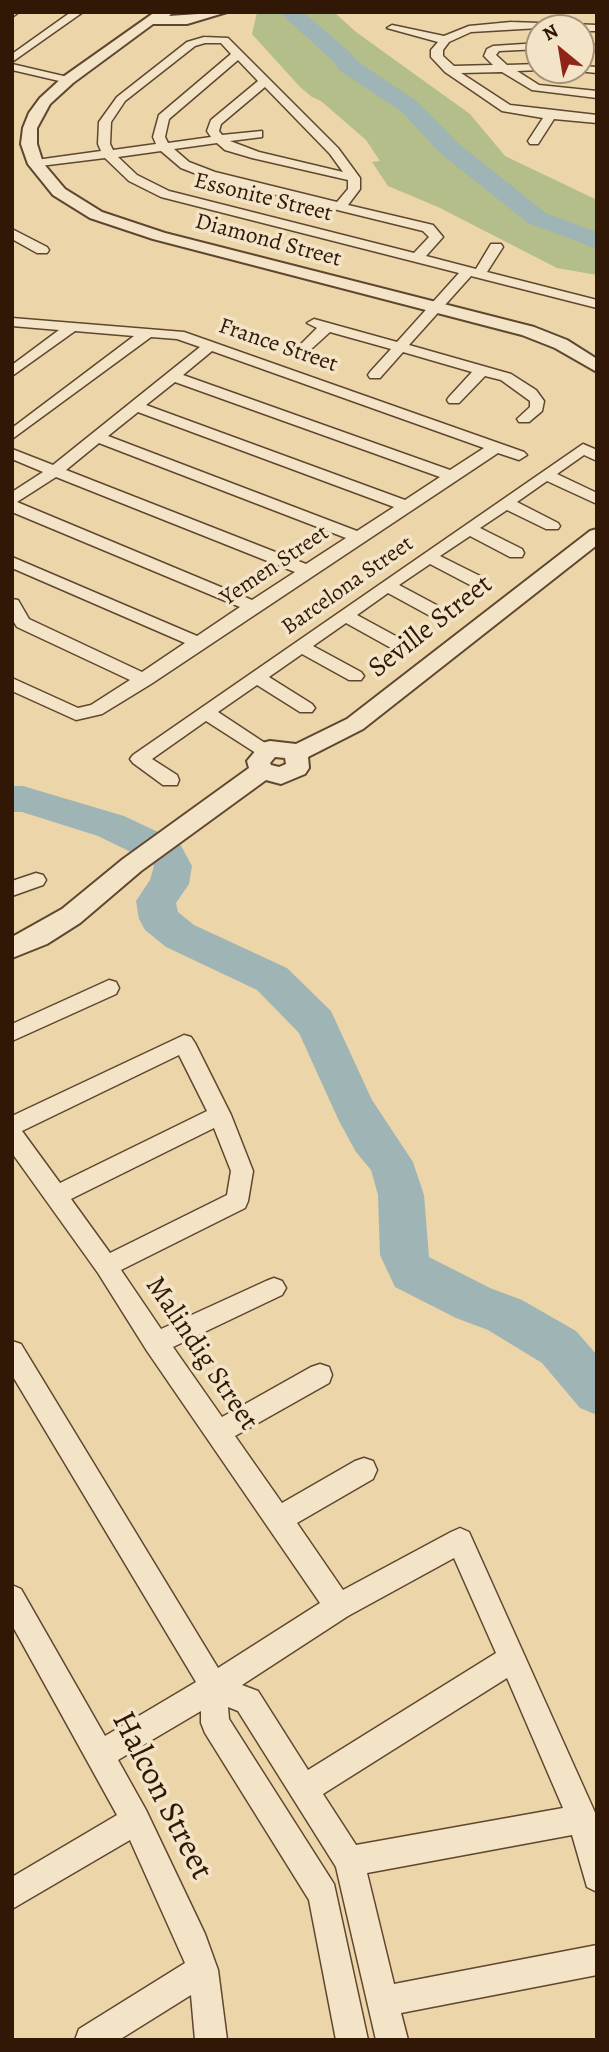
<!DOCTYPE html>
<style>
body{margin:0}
#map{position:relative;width:609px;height:2052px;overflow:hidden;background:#ecd5a9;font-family:Alegreya,serif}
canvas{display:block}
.frame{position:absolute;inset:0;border:14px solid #301706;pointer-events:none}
.north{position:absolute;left:525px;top:14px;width:70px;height:70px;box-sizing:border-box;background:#f3e4c7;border:2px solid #a5927a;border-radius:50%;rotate:330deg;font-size:19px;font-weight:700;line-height:28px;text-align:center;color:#301706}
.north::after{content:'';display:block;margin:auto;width:24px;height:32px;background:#8f2418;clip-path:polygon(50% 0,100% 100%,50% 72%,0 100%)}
</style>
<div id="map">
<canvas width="609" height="2052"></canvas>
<div class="frame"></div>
<div class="north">N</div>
</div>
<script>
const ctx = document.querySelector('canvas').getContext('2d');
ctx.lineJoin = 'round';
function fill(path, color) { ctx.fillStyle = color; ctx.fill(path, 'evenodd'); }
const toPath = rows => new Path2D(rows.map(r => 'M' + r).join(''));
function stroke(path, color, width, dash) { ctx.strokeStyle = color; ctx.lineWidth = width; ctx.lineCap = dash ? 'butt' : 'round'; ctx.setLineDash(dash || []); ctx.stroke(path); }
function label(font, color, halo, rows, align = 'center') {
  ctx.font = font + ' Alegreya,serif'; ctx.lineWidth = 7; ctx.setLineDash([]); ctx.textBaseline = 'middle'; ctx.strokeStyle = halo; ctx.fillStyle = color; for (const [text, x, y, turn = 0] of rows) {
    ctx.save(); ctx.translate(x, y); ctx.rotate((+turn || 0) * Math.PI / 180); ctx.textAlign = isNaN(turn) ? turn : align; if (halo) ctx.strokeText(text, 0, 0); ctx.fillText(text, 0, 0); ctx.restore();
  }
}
fill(toPath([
 [257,12,334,12,356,32,470,114,505,156,597,200,597,275,557,268,438,207,388,186,372,162,380,161,366,140,321,101,312,97,300,87,252,34]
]), '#b3be8b');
fill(toPath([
 [279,12,303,12,351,53,357,61,418,102,459,144,546,213,597,232,597,249,528,223,441,154,402,112,340,71,334,62,279,12],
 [12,786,23,786,124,816,179,842,192,866,189,884,176,903,178,912,194,925,287,968,331,1011,372,1100,413,1162,424,1195,429,1257,490,1288,522,1300,576,1331,597,1355,597,1415,580,1408,542,1363,488,1330,456,1318,395,1287,380,1255,378,1195,371,1170,356,1152,339,1121,299,1033,257,990,166,947,145,930,139,919,136,901,150,880,154,866,151,862,98,836,22,812,12,812,12,786]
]), '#9fb5b5');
const minor = toPath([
 [12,12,19,12,12,17,12,12],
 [71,12,83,12,12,62,12,54,71,12],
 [511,22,597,25,597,31,581,31,581,28,539,28,471,32,449,42,443,50,443,56,454,66,493,65,484,56,487,49,493,46,539,43,539,49,499,51,496,55,507,65,539,64,541,70,517,71,539,85,597,91,597,98,532,90,502,72,461,73,510,105,597,115,597,123,554,119,538,144,530,144,528,141,543,118,502,111,445,72,431,57,431,50,438,42,387,28,392,25,444,36,469,26,511,22],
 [204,37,228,38,338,148,360,178,360,189,348,205,433,225,443,237,426,256,476,269,491,244,501,244,503,247,487,272,597,300,597,308,471,276,409,345,511,374,536,390,544,401,542,411,529,422,519,422,517,419,530,407,530,401,501,380,485,376,459,403,449,403,447,400,449,397,472,372,403,352,380,378,370,378,368,375,370,372,391,349,330,332,308,352,303,353,296,349,317,328,307,323,314,319,397,342,459,273,161,197,129,181,105,158,32,167,32,161,36,160,101,151,98,144,99,122,117,97,187,42,204,37],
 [205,43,221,43,231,54,159,115,153,137,156,144,113,150,110,144,111,122,125,101,195,46,205,43],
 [238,60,258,81,211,120,207,131,211,137,168,143,165,137,169,119,238,60],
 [265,87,330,154,343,172,259,152,230,141,262,137,262,131,222,135,219,131,221,124,265,87],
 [217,143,225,150,252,158,348,180,348,189,337,202,215,172,189,162,174,149,217,143],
 [161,151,181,168,207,178,423,231,429,237,414,253,169,191,137,175,118,157,161,151],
 [581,45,597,45,597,51,581,51,581,45],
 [12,64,72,78,74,80,68,83,12,70,12,64],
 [581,66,597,67,597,73,577,71,581,70,581,66],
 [12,229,47,247,49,250,47,253,37,253,12,239,12,229],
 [12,318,184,332,524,452,527,455,519,460,498,453,151,684,102,714,76,720,12,691,12,678,78,708,91,705,130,680,17,627,12,619,12,599,18,600,29,619,142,672,185,643,12,568,12,557,197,636,240,607,12,512,12,492,43,472,12,459,12,449,53,465,200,347,177,339,151,337,12,439,12,428,134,336,75,331,12,376,12,365,59,330,12,326,12,318],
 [212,351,484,448,450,470,183,375,212,351],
 [175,382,440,477,405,500,146,405,175,382],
 [138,412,394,507,357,531,108,436,138,412],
 [99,443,346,538,306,564,66,470,99,443],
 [56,477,295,572,252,600,17,502,56,477],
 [583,444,597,450,597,461,584,455,557,474,597,493,597,504,547,481,517,502,558,523,560,526,558,529,546,529,507,510,480,528,522,549,524,553,522,557,510,557,470,536,440,556,484,578,486,582,484,586,472,586,430,564,399,585,444,609,446,613,444,617,432,617,388,593,357,615,403,640,406,644,403,648,391,648,346,623,313,646,361,672,364,676,361,680,349,680,302,654,269,677,312,704,315,708,312,712,300,712,257,685,218,712,271,747,274,751,271,755,259,755,206,721,152,759,177,775,179,780,177,785,163,785,133,763,130,759,133,755,583,444],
 [36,873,43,875,46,880,43,885,12,896,12,881,36,873],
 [109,980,116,982,119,988,116,994,12,1041,12,1024,109,980],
 [184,1035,191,1037,195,1043,231,1115,253,1171,248,1201,245,1208,121,1270,161,1329,266,1281,274,1278,282,1281,286,1288,282,1295,173,1347,222,1417,311,1367,320,1364,329,1367,332,1375,329,1383,235,1436,282,1503,355,1461,364,1458,373,1461,377,1470,373,1479,297,1523,343,1590,451,1532,460,1528,469,1532,597,1817,597,1892,587,1887,572,1835,367,1873,394,1984,597,1945,597,1975,401,2013,408,2040,376,2040,336,1867,238,1711,228,1707,229,1719,334,1884,368,2040,336,2040,309,1900,205,1733,201,1723,201,1711,118,1760,146,1810,205,1934,218,1970,227,2040,195,2040,191,1995,119,2040,75,2040,79,2029,185,1963,130,1840,12,1909,12,1877,117,1815,12,1625,12,1585,21,1589,105,1736,196,1682,12,1375,12,1341,21,1344,218,1668,320,1603,147,1351,98,1273,12,1153,12,1116,184,1035],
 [179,1055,207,1111,60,1183,22,1131,179,1055],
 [214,1128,231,1171,227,1195,110,1253,71,1199,214,1128],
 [454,1558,496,1653,308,1770,258,1691,242,1685,348,1616,454,1558],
 [507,1678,563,1808,356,1845,323,1794,507,1678]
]);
const tertiary = toPath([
 [155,12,173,12,169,16,227,12,187,24,153,24,73,83,50,104,37,128,37,144,43,163,65,189,102,212,165,233,534,327,567,340,597,359,597,372,555,348,522,335,153,239,90,218,53,195,28,164,21,144,23,128,29,113,40,98,63,77,155,12],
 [597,529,597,545,363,729,308,757,309,768,305,774,281,784,266,780,141,871,80,923,47,944,12,958,12,937,62,909,123,859,249,768,247,761,262,743,270,741,296,744,347,719,590,531,597,529],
 [275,757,285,758,286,764,279,767,271,765,270,763,275,757]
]);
stroke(minor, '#5f462f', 3);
stroke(tertiary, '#5f462f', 4);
fill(minor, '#f3e4c7');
fill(tertiary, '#f3e4c7');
label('23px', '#301706', '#f3e4c7', [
 ["Essonite Street",263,198,14],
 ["Diamond Street",268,241,15],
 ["France Street",278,346,19],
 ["Yemen Street",275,566,-34],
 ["Barcelona Street",348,586,-35]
]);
label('28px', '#301706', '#f3e4c7', [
 ["Seville Street",431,627,-38],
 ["Malindig Street",201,1354,56]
]);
label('33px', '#301706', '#f3e4c7', [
 ["Halcon Street",161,1796,63]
]);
</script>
